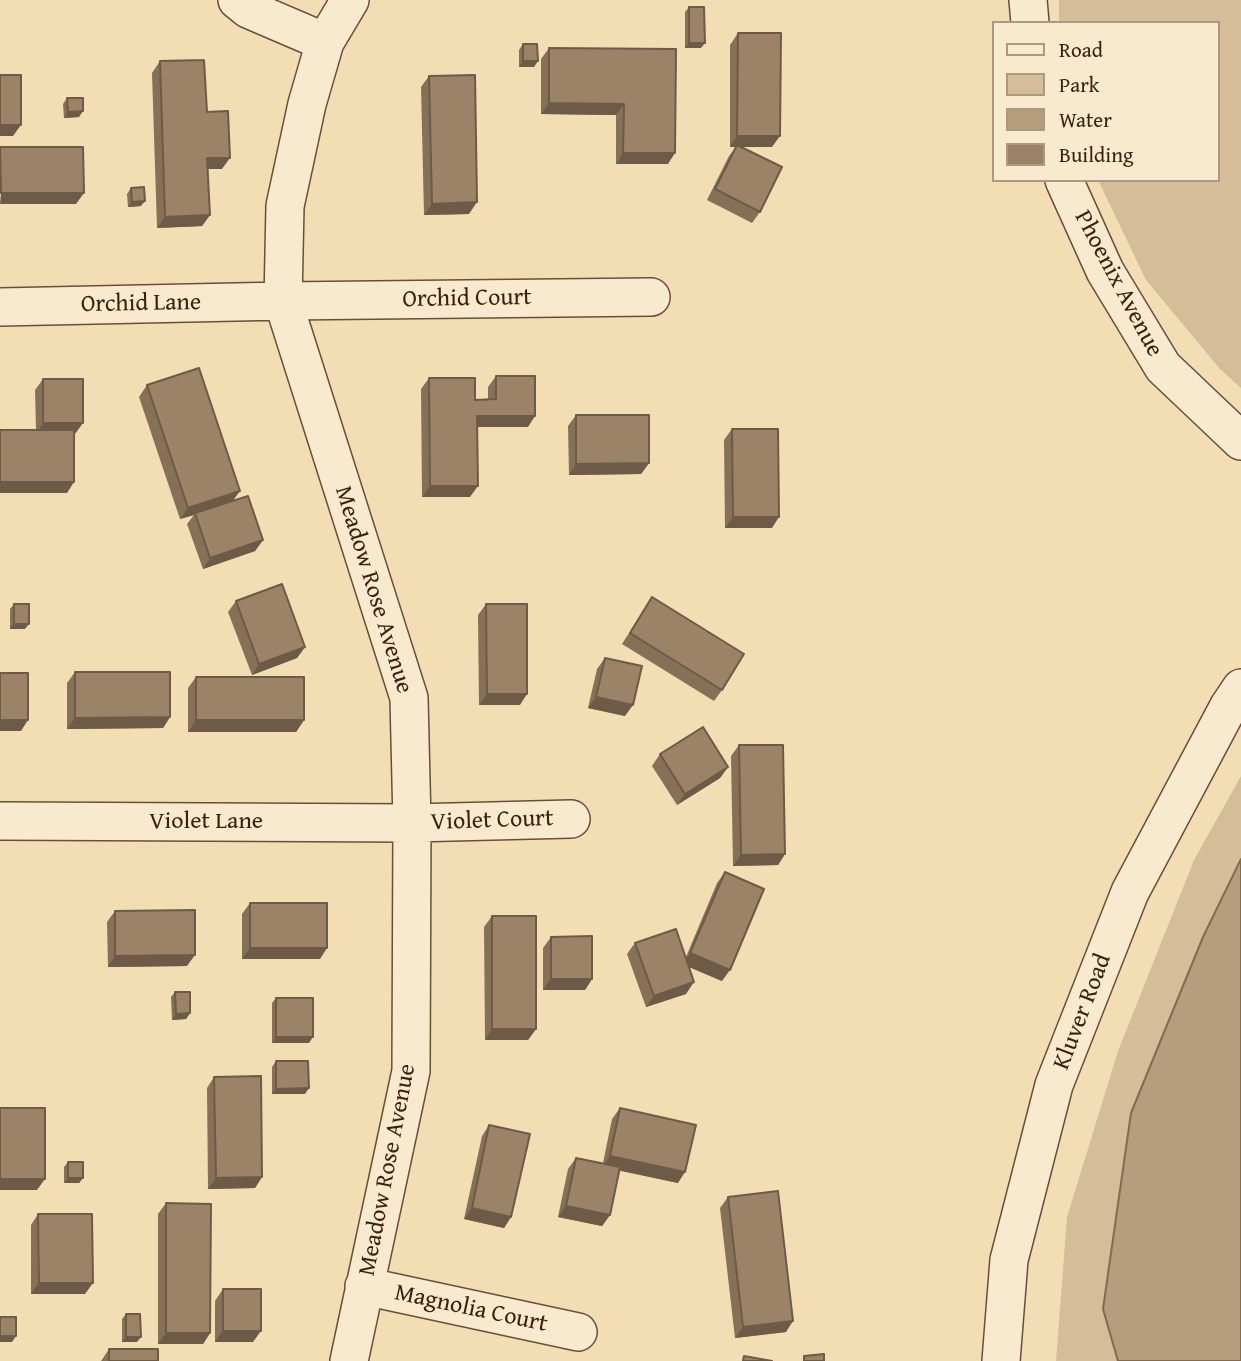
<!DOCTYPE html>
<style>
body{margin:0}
#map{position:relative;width:1241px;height:1361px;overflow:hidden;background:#f3deb4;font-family:"Gentium Book Plus",serif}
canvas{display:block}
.legend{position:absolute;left:992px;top:21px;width:228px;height:161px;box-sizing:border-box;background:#f7eace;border:2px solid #ad9882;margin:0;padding:9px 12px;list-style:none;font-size:21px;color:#3d1e11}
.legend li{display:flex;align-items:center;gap:14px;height:35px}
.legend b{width:35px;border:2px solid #ad9882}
</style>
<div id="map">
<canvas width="1241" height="1361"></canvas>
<ul class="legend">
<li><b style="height:9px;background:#f7eace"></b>Road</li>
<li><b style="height:19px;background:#d4bd98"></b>Park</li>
<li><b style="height:19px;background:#b59d7d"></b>Water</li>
<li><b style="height:19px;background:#9c8266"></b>Building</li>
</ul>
</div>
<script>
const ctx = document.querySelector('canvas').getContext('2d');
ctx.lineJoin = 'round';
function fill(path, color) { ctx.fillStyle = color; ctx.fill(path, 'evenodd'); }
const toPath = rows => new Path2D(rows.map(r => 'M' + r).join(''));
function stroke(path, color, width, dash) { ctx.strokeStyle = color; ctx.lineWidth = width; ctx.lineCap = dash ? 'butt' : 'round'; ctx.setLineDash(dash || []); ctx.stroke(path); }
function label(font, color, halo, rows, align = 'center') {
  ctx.font = font + ' "Gentium Book Plus",serif'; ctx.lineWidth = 6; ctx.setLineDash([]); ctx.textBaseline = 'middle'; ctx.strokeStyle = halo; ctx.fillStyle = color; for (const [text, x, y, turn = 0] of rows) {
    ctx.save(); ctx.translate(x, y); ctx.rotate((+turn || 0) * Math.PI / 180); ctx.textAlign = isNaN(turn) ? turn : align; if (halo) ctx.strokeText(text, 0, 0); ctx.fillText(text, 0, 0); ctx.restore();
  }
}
fill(toPath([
 [1059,0,1241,0,1241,388,1220,369,1146,280,1098,180,1218,180,1218,23,1059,23],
 [1241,776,1241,859,1203,937,1103,1309,1118,1361,1056,1361,1067,1217,1118,1051,1194,860]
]), '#d4bd98');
const water = toPath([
 [1241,859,1241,1361,1118,1361,1103,1309,1131,1113,1203,937,1241,859]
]);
fill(water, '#b59d7d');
stroke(water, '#856a52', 2);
const minor = toPath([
 [237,0,248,9,325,42],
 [1028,0,1030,23],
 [1064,180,1105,271,1163,367,1241,441],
 [0,307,283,301,651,297],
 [0,821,412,823,571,819],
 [364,1286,578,1332],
 [349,1361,411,1071,412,823,409,698,283,301,285,206,307,104,325,42,350,0],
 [1001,1361,1009,1260,1054,1085,1130,892,1229,706,1241,688]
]);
stroke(minor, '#6a4e3a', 40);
stroke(minor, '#f7eace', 37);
fill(toPath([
 [689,7,701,48,685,48,685,12],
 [738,33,772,147,741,147,760,212,752,223,707,200,729,156,736,147,730,147,730,45],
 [523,44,534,67,519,67,519,50],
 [549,48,676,49,668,164,616,164,616,115,541,114,541,59],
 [160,61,207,112,222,169,208,169,210,215,202,226,157,228,152,73],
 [429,76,469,214,424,215,421,87],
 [67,98,79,117,64,118,63,104],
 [131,188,141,206,128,207,127,194],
 [496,376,528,427,477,427,470,497,422,497,421,389,429,378,475,400,488,400,488,387],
 [43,379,75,434,74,434,67,493,0,493,0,430,36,430,35,390],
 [147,385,263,540,255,551,203,569,187,524,194,515,180,519,139,397],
 [576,415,649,463,641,474,569,475,568,426],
 [732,429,772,528,725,528,724,440],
 [652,597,722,690,714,701,622,644],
 [236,601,305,647,297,658,252,675,228,612],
 [14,604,25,629,10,629,10,609],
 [486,604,520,705,479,705,478,615],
 [605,658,625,716,588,708,597,669],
 [75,672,170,717,163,728,67,729,67,683],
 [196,677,304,720,296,732,188,732,188,688],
 [739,745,785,854,778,865,733,866,731,756],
 [660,754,728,767,720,778,677,805,652,766],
 [725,872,722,981,689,967,686,994,646,1007,627,954,635,943,686,957,717,883],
 [250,903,320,959,242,959,242,914],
 [115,911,187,966,108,967,107,922],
 [492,916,536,1029,528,1040,485,1040,484,927],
 [551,937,592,979,585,990,543,990,543,948],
 [175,992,190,1013,186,1019,172,1020,171,997],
 [276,998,309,1043,272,1043,272,1003],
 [276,1061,305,1094,272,1094,272,1067],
 [214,1077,262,1177,255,1188,208,1189,207,1088],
 [620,1108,678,1183,619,1170,610,1215,602,1226,558,1217,568,1169,576,1158,603,1163,612,1119],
 [489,1125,511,1217,504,1228,464,1219,482,1136],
 [68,1162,83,1178,79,1183,64,1183,64,1167],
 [728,1197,786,1332,735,1338,720,1208],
 [166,1203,210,1333,203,1344,158,1344,158,1214],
 [38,1214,85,1294,31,1294,31,1225],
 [223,1289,253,1342,215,1342,215,1301],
 [126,1314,137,1342,122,1342,122,1319],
 [109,1349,158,1361,101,1361]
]), '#867058');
fill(toPath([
 [689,43,705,43,701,48,685,48],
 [523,61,538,61,534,67,519,67],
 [549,103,624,104,616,115,541,114],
 [83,111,79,117,64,118,68,112],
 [0,125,21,125,13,136,0,136],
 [737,136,780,136,772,147,730,147],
 [623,153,675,153,668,164,616,164],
 [207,158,230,158,222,169,200,169],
 [1,193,84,193,76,204,0,204],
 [145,201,141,206,128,207,132,202],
 [477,202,469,214,424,215,432,204],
 [210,215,202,226,157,228,165,217],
 [477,416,535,416,528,427,469,427],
 [43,423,83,423,75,434,36,434],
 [649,463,641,474,569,475,576,464],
 [0,482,74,482,67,493,0,493],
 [430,486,478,486,470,497,422,497],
 [240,491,232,502,195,513,194,515,180,519,188,508],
 [733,517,779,517,772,528,725,528],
 [263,540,255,551,203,569,210,558],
 [14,624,29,624,25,629,10,629],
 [305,647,297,658,252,675,259,664],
 [487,694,527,694,520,705,479,705],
 [596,697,633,705,625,716,588,708],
 [170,717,163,728,67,729,75,718],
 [0,720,28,720,21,731,0,731],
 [196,720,304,720,296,732,188,732],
 [728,767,720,778,677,805,685,794],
 [785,854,778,865,733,866,741,855],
 [250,948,327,948,320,959,242,959],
 [690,953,730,970,722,981,682,964],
 [195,955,187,966,108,967,115,956],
 [551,979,592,979,585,990,543,990],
 [694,982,686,994,646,1007,654,996],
 [190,1013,186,1019,172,1020,176,1014],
 [492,1029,536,1029,528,1040,485,1040],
 [276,1037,313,1037,309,1043,272,1043],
 [309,1088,305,1094,272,1094,276,1089],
 [610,1156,685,1172,678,1183,602,1167],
 [262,1177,255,1188,208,1189,216,1178],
 [68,1178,83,1178,79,1183,64,1183],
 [0,1179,45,1179,37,1190,0,1190],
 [566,1206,610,1215,602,1226,558,1217],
 [472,1208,511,1217,504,1228,464,1219],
 [39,1283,93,1283,85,1294,31,1294],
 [793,1321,786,1332,735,1338,743,1327],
 [223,1331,261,1331,253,1342,215,1342],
 [166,1333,210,1333,203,1344,158,1344],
 [0,1336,16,1336,12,1342,0,1342],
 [126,1337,141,1337,137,1342,122,1342]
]), '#6d5b47');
const building = toPath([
 [689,7,704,7,705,43,689,43,689,7],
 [738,33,781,33,780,136,737,136,738,33],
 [523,44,537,44,538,61,523,61,523,44],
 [549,48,676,49,675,153,623,153,624,104,549,103,549,48],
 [204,60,207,112,228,111,230,158,207,158,210,215,165,217,160,61,204,60],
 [0,75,21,75,21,125,0,125,0,75],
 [475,75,477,202,432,204,429,76,475,75],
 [67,98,83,98,83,111,68,112,67,98],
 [737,145,782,167,760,212,715,189,737,145],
 [0,147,83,147,84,193,1,193,0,147],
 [144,187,145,201,132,202,131,188,144,187],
 [199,368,240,491,188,508,147,385,199,368],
 [496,376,535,376,535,416,477,416,478,486,430,486,429,378,475,378,475,400,496,399,496,376],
 [43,379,83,379,83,423,43,423,43,379],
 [576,415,649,415,649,463,576,464,576,415],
 [732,429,778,429,779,517,733,517,732,429],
 [0,430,74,430,74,482,0,482,0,430],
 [248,496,263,540,210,558,195,513,248,496],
 [282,584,305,647,259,664,236,601,282,584],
 [652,597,744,654,722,690,630,633,652,597],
 [14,604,29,604,29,624,14,624,14,604],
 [486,604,527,604,527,694,487,694,486,604],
 [605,658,642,666,633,705,596,697,605,658],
 [75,672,170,672,170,717,75,718,75,672],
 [0,673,28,673,28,720,0,720,0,673],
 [196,677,304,677,304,720,196,720,196,677],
 [703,727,728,767,685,794,660,754,703,727],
 [739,745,783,745,785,854,741,855,739,745],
 [725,872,764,889,730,970,690,953,725,872],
 [250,903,327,903,327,948,250,948,250,903],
 [195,910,195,955,115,956,115,911,195,910],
 [492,916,536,916,536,1029,492,1029,492,916],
 [676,929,694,982,654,996,635,943,676,929],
 [592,936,592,979,551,979,551,937,592,936],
 [175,992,190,992,190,1013,176,1014,175,992],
 [276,998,313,998,313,1037,276,1037,276,998],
 [276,1061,308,1061,309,1088,276,1089,276,1061],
 [261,1076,262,1177,216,1178,214,1077,261,1076],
 [0,1108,45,1108,45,1179,0,1179,0,1108],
 [620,1108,696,1125,685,1172,610,1156,620,1108],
 [489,1125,530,1134,511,1217,472,1208,489,1125],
 [576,1158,620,1167,610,1215,566,1206,576,1158],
 [68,1162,83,1162,83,1178,68,1178,68,1162],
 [778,1191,793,1321,743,1327,728,1197,778,1191],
 [166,1203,211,1204,210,1333,166,1333,166,1203],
 [38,1214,92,1214,93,1283,39,1283,38,1214],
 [223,1289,261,1289,261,1331,223,1331,223,1289],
 [126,1314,140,1314,141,1337,126,1337,126,1314],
 [0,1317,16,1317,16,1336,0,1336,0,1317],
 [109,1349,158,1349,158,1361,109,1361,109,1349],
 [824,1354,824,1361,804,1361,804,1356,824,1354],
 [744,1356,772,1361,743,1361,744,1356]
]);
fill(building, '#9c8266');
stroke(building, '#6d5b47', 2);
label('24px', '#3d1e11', '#f7eace', [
 ["Phoenix Avenue",1118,284,62],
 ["Orchid Court",467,299,-1],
 ["Orchid Lane",141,304,-1],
 ["Meadow Rose Avenue",373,590,73],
 ["Violet Court",492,821,-2],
 ["Violet Lane",206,822],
 ["Kluver Road",1083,1012,-69],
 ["Meadow Rose Avenue",388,1170,-79],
 ["Magnolia Court",471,1309,12]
]);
</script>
